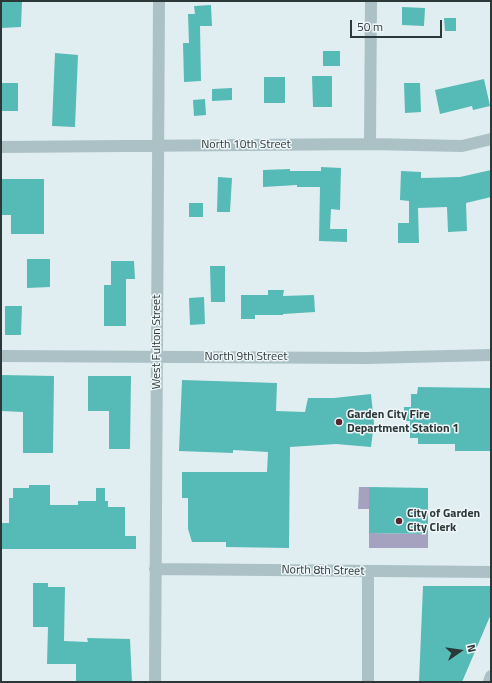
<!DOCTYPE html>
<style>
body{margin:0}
#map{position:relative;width:492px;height:683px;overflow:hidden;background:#e1eef1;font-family:"Titillium Web",sans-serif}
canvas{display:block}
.frame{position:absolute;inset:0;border:2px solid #2c3838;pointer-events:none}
.north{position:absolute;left:440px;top:631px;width:40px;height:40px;-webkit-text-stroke:3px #eef6f9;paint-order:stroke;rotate:77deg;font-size:11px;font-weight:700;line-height:16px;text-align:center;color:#2c3838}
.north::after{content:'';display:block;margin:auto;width:14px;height:18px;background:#2c3838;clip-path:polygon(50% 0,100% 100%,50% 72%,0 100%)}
.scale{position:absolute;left:350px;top:20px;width:92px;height:18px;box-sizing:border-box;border:2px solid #2c3838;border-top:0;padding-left:5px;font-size:12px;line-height:14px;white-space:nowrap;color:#2c3838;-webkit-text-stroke:3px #eef6f9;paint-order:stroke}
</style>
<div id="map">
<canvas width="492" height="683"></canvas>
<div class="frame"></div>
<div class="north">N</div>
<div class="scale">50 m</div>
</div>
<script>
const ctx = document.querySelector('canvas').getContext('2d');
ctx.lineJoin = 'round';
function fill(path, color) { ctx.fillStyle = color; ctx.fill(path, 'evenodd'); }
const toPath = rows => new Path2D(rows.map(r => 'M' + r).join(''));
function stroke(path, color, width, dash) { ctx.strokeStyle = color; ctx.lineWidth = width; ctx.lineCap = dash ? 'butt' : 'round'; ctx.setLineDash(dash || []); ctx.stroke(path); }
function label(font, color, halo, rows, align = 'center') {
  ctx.font = font + ' "Titillium Web",sans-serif'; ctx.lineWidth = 3; ctx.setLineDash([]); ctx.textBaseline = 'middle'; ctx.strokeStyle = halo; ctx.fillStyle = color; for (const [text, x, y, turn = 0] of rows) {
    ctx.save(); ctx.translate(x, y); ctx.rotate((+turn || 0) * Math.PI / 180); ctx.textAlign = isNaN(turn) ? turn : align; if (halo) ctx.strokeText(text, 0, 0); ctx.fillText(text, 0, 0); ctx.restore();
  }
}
fill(toPath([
 [359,487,369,487,369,509,358,509],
 [369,533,428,534,428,548,369,548]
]), '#a4a2bf');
fill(toPath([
 [1,1,22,1,21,27,1,28],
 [211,5,212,26,200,26,201,81,184,82,183,43,189,43,188,14,195,14,194,6],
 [402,7,425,8,424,26,402,25],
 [444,18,456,18,456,31,445,31],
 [323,51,340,51,340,66,323,66],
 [55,53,78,55,75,127,52,126],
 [312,76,332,76,332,107,313,107],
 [264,77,285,77,285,103,264,103],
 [484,79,490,106,473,110,472,106,440,114,435,90],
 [1,83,18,83,18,111,1,111],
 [404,83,420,83,421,112,405,113],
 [232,88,232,100,212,101,212,89],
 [205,99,206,115,194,116,193,100],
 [321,167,341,168,340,210,331,209,330,229,347,229,347,242,319,241,320,187,297,187,297,185,263,187,263,170,290,169,290,171,321,171],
 [491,170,491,197,466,203,467,231,448,232,447,207,418,208,419,243,398,243,398,223,409,223,409,201,400,200,401,171,421,172,421,178,460,177],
 [218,177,232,178,230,212,217,212],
 [1,179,44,179,44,234,11,234,11,215,1,215],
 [189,203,203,203,203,217,189,217],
 [27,259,50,259,50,287,27,288],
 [111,261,134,261,135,279,126,279,126,326,104,326,104,285,111,285],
 [210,266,225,266,225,302,211,302],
 [268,290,284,290,283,296,314,295,315,312,283,314,283,315,255,315,255,319,241,319,241,295,268,295],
 [204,297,205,324,190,325,189,298],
 [5,306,22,306,21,335,5,335],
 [1,375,54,376,53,453,23,453,23,412,1,411],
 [88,376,131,376,130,449,109,449,109,411,88,411],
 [182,380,277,383,276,411,305,412,308,398,334,398,371,394,374,423,371,447,336,444,290,447,289,548,226,547,226,542,192,542,188,529,188,498,182,498,182,472,267,472,268,452,233,450,233,453,179,451],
 [418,387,491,388,491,451,455,451,455,444,418,444,418,438,410,438,410,421,404,421,404,407,411,407,411,394,417,394],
 [29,485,50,485,50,505,78,505,78,501,96,501,96,488,105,488,105,501,108,501,108,507,125,507,125,536,136,536,136,549,1,549,1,523,9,523,9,498,13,498,13,488,29,488],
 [369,487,428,488,428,534,369,533],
 [33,583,48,583,48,587,65,587,64,641,88,642,87,638,130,639,132,682,76,682,76,664,47,664,48,627,33,627],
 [423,586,491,586,491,614,462,682,419,682]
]), '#56bab6');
stroke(toPath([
 [370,144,371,1],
 [1,147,370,144,462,146,491,139],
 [1,356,366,358,491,355],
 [155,569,491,572],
 [155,682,159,1],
 [368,682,368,571],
 [489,682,491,676]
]), '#abc1c6', 12);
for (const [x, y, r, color] of [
 [339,422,4,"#562530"],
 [399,521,4,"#562530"]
]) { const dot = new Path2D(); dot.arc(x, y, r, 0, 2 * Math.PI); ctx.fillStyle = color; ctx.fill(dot); stroke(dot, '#eef6f9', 1.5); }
label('12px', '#2c3838', '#eef6f9', [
 ["North 10th Street",246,145],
 ["West Fulton Street",157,342,-90],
 ["North 9th Street",246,357],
 ["North 8th Street",323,571,1]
]);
label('bold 12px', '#2c3838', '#eef6f9', [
 ["Garden City Fire",347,415],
 ["Department Station 1",347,429],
 ["City of Garden",407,514],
 ["City Clerk",407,528]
], 'left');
</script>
